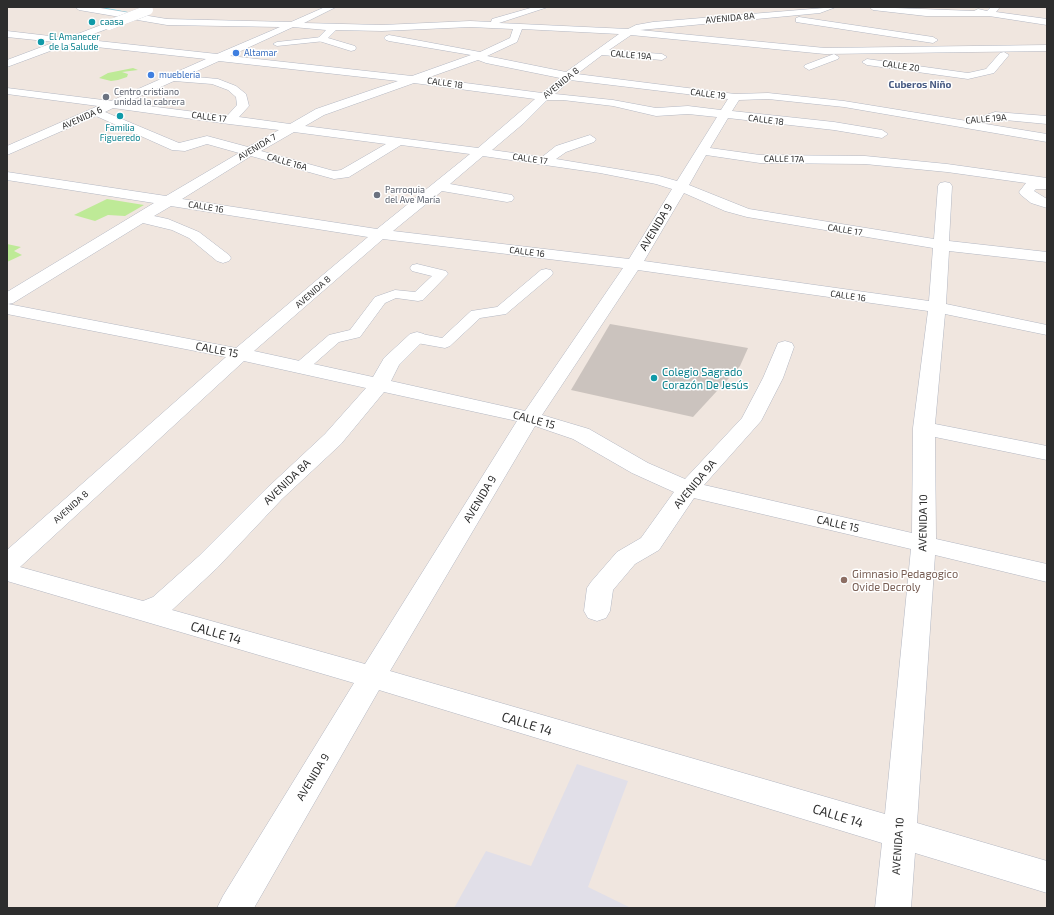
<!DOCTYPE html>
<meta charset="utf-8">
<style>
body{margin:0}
#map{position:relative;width:1054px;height:915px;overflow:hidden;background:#f0e6df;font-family:"Exo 2",sans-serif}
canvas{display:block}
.frame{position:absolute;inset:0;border:8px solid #2d2d2d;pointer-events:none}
</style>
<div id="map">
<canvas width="1054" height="915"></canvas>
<div class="frame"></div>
</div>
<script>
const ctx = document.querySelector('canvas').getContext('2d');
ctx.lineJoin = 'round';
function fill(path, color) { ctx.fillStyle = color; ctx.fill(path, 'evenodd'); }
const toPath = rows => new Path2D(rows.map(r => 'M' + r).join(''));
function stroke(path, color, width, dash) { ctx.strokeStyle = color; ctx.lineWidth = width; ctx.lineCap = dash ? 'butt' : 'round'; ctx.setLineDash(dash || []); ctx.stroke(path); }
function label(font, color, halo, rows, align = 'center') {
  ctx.font = font + ' "Exo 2",sans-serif'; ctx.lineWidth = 3; ctx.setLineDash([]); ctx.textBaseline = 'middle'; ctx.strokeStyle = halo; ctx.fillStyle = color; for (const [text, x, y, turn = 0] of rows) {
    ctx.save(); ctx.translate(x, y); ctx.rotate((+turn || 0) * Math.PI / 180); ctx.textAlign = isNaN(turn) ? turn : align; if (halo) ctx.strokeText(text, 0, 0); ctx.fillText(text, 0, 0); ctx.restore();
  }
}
fill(toPath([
 [577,764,628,781,588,887,631,908,454,908,486,851,531,866]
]), '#e1dfe8');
fill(toPath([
 [133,68,138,70,122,72,128,74,127,77,118,80,111,81,99,78,108,73],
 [107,199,144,205,125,216,108,215,95,221,74,215],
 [7,244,21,247,14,251,22,255,7,262]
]), '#beea97');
fill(toPath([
 [96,7,101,7,133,13,132,14,96,7]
]), '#69e7fa');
fill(toPath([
 [610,324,748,348,740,366,693,417,571,390]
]), '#cbc3be');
const pedestrian = toPath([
 [322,37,326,39,325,41,277,46,273,44,277,42,322,37],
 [417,264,446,271,448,274,423,300,418,301,396,298,385,303,360,337,339,342,306,371,294,371,292,368,294,365,329,335,350,330,375,297,395,290,415,292,432,276,412,271,410,268,412,265,417,264],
 [546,269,551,270,553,273,551,276,506,314,480,318,450,346,445,348,417,343,412,341,409,338,412,335,417,333,442,338,471,311,497,307,541,270,546,269]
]);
const minor = toPath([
 [75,7,94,7,167,19,291,22,325,7,336,7,304,23,382,25,470,21,491,22,492,19,534,7,548,7,499,23,628,29,636,25,653,22,836,7,820,13,640,30,825,48,1047,45,1047,51,825,54,631,35,609,50,662,54,667,57,662,60,602,55,577,74,735,94,768,93,844,101,1047,134,1047,142,844,107,768,99,739,100,732,111,834,122,882,130,888,134,882,138,834,130,728,118,710,148,760,155,865,156,947,164,1047,178,1047,189,1036,189,1034,191,1047,199,1047,208,1031,203,1021,195,1019,192,1026,183,947,172,865,164,760,163,706,155,689,185,749,209,934,239,938,186,940,183,945,182,950,183,952,186,949,241,1047,252,1047,262,949,251,946,304,1047,325,1047,335,945,314,935,424,1047,446,1047,460,935,437,936,539,1047,564,1047,582,935,555,917,823,1047,861,1047,893,915,853,911,908,875,908,882,843,379,690,254,908,217,908,223,896,354,683,7,581,7,550,226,357,7,314,7,292,154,203,7,180,7,172,166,196,239,153,207,144,185,151,172,150,96,116,7,155,7,146,98,106,7,94,7,88,111,101,206,59,69,44,7,67,7,60,55,42,7,37,7,31,67,38,109,22,114,25,112,27,80,39,217,54,280,27,167,25,79,10,75,7],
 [293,27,326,30,317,39,319,41,351,51,355,50,356,48,355,46,328,38,336,30,382,31,470,27,513,29,510,38,480,52,389,35,386,36,384,38,386,40,389,41,471,55,412,76,230,56,293,27],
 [522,29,619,34,566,72,487,56,517,42,522,29],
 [478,60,486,63,560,78,542,93,427,78,478,60],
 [219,61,398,81,316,109,290,124,239,117,249,106,246,94,236,86,218,79,186,76,219,61],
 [570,80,728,99,721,110,688,106,656,108,613,100,555,94,570,80],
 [174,81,212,84,228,90,236,97,237,105,227,116,125,103,174,81],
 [414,83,535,99,478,148,305,126,324,115,414,83],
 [547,100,563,100,613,106,656,116,688,114,717,117,677,181,659,176,556,159,566,152,594,142,596,139,590,135,556,146,542,157,492,150,524,123,547,100],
 [113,108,229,124,279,130,248,147,207,136,179,143,105,112,113,108],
 [294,132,386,144,341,170,334,171,261,151,294,132],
 [401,145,470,154,377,229,182,199,251,156,334,179,349,177,401,145],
 [483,156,600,173,656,184,672,189,629,259,393,231,442,191,507,202,512,201,514,198,512,195,450,184,483,156],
 [684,193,725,211,747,217,933,248,929,301,644,261,684,193],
 [171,206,368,237,236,348,8,304,13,303,143,223,172,230,189,238,217,261,223,263,229,261,231,258,229,255,199,232,168,219,154,216,171,206],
 [383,239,623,268,525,411,391,381,399,365,426,338,424,334,417,332,410,334,384,358,373,377,254,351,383,239],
 [638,270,928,311,913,428,912,533,704,485,761,421,783,378,794,347,792,343,785,341,778,343,763,378,742,418,685,479,648,463,589,429,542,415,638,270],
 [244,361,366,388,325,434,266,489,199,556,153,597,143,601,20,567,244,361],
 [384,392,517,421,365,664,172,610,217,568,282,499,341,444,384,392],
 [535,426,573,439,632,473,674,492,641,538,617,552,591,582,587,588,584,611,588,618,597,621,606,618,610,611,613,590,635,564,659,550,694,498,911,549,885,814,390,671,535,426],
 [869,7,974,11,978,9,987,11,991,7,1000,7,996,12,1047,19,1047,25,989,16,926,16,873,10,869,7],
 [799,17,933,37,938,40,933,43,796,22,796,18,799,17],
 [1004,52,1009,55,994,73,968,79,867,65,862,62,867,59,968,73,986,69,1000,53,1004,52],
 [834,54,839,57,838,59,809,70,804,67,805,65,834,54],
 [995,112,1047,116,1047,124,1005,120,996,120,987,123,981,119,983,116,995,112]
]);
stroke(pedestrian, '#b3b7c2', 1);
stroke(minor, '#b3b7c2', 1);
fill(pedestrian, '#fff');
fill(minor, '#fff');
const minorBridge = toPath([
 [109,25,148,10]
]);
stroke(minorBridge, '#b3b7c2', 10, []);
stroke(minorBridge, '#fff', 10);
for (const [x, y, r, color] of [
 [92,22,4,"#0f9aa8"],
 [41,42,4,"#0f9aa8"],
 [236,53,4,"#3f7fe0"],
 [151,75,4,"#3f7fe0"],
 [106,97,4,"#6b7280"],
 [120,116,4,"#0f9aa8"],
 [377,195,4,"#6b7280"],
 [654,378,4,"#0f9aa8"],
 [844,580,4,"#8d6e63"]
]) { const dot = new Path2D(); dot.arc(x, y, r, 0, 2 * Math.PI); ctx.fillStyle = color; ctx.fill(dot); stroke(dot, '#fff', 1.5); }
label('9px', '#2d2d2d', '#fff', [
 ["AVENIDA 8A",730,18,-5],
 ["CALLE 19A",631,55,5],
 ["CALLE 20",901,66,8],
 ["CALLE 18",445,83,8],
 ["AVENIDA 8",561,83,-39],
 ["CALLE 19",708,94,7],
 ["CALLE 17",209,117,7],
 ["AVENIDA 6",82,118,-24],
 ["CALLE 19A",986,119,-5],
 ["CALLE 18",766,120,7],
 ["AVENIDA 7",257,147,-31],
 ["CALLE 17",530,159,8],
 ["CALLE 17A",784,159,1],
 ["CALLE 16A",287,162,16],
 ["CALLE 16",206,207,9],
 ["CALLE 17",845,230,9],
 ["CALLE 16",527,252,7],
 ["AVENIDA 8",313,292,-41],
 ["CALLE 16",848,296,8],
 ["AVENIDA 8",71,507,-42]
]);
label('9px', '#0d838f', '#fff', [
 ["caasa",100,22],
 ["El Amanecer",49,37],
 ["de la Salude",49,47],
 ["Familia",120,128,"center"],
 ["Figueredo",120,138,"center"]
], 'left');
label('9px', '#366cbe', '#fff', [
 ["Altamar",244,53],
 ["muebleria",159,75]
], 'left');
label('9px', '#5b616d', '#fff', [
 ["Centro cristiano",114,92],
 ["unidad la cabrera",114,102],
 ["Parroquia",385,190],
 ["del Ave María",385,200]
], 'left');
label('bold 10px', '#485b83', '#fff', [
 ["Cuberos Niño",920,85]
]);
label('11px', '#2d2d2d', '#fff', [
 ["AVENIDA 9",656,227,-59],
 ["CALLE 15",217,350,11],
 ["CALLE 15",534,420,15],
 ["AVENIDA 8A",287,482,-44],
 ["AVENIDA 9A",695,484,-50],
 ["AVENIDA 9",480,499,-59],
 ["AVENIDA 10",923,523,-89],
 ["CALLE 15",838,524,13],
 ["AVENIDA 9",313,777,-59],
 ["AVENIDA 10",898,846,-86]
]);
label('11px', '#0d838f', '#fff', [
 ["Colegio Sagrado",662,372],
 ["Corazón De Jesús",662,385]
], 'left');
label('11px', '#785e54', '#fff', [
 ["Gimnasio Pedagogico",852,574],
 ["Ovide Decroly",852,587]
], 'left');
label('13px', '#2d2d2d', '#fff', [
 ["CALLE 14",216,633,16],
 ["CALLE 14",527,724,17],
 ["CALLE 14",838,816,17]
]);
</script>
